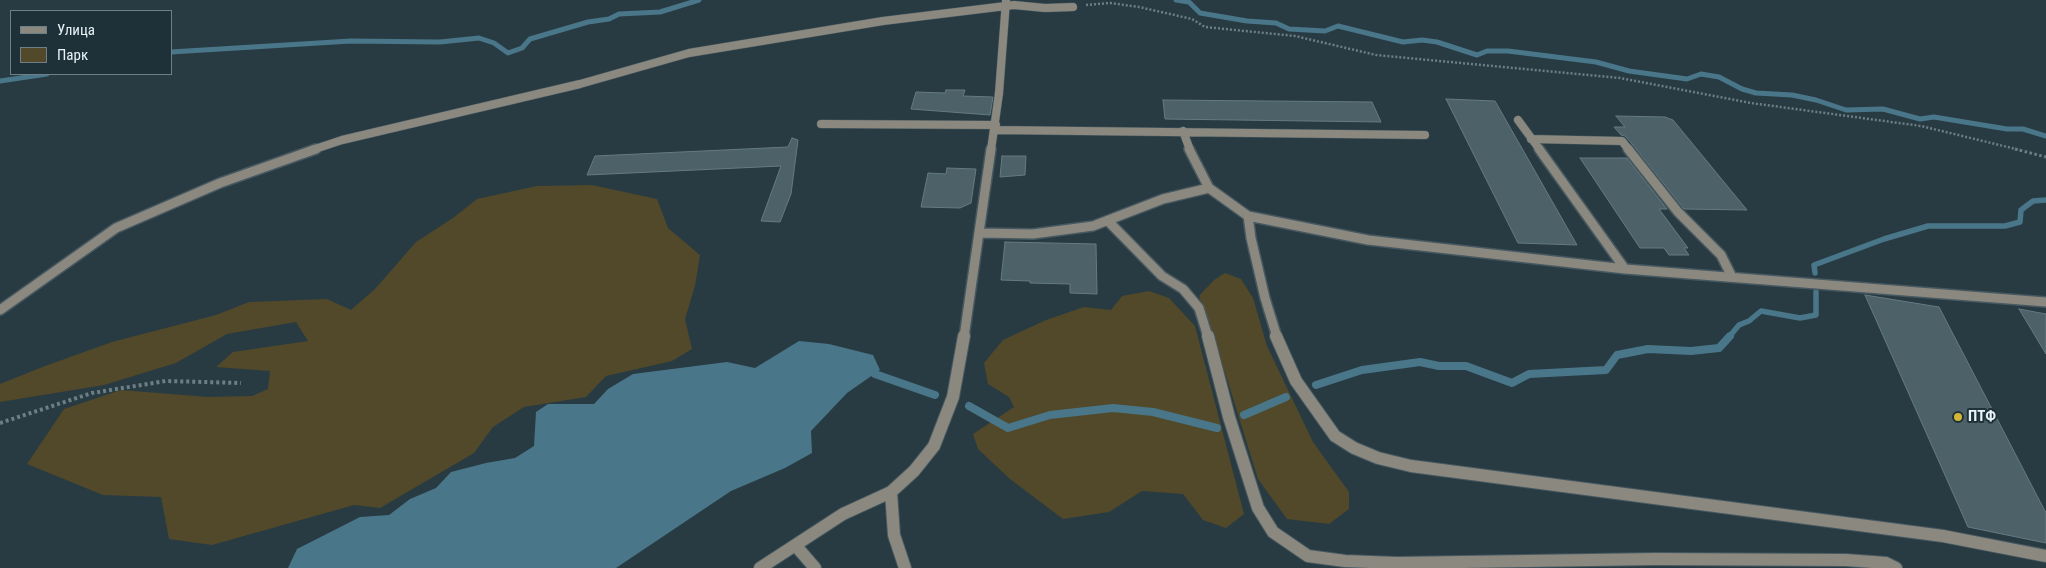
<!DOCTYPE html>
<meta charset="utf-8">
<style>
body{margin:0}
#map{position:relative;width:2046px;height:568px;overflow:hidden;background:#283b43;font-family:"Roboto Condensed",sans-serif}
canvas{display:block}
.legend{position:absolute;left:10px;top:10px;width:162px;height:65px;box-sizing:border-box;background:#1e3138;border:1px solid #6e7f85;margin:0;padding:6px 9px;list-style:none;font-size:15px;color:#e7f3f8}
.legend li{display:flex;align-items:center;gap:10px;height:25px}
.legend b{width:25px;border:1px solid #6e7f85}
</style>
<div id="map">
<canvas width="2046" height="568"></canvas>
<ul class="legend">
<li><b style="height:6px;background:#8a887f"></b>Улица</li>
<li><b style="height:14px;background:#514929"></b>Парк</li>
</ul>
</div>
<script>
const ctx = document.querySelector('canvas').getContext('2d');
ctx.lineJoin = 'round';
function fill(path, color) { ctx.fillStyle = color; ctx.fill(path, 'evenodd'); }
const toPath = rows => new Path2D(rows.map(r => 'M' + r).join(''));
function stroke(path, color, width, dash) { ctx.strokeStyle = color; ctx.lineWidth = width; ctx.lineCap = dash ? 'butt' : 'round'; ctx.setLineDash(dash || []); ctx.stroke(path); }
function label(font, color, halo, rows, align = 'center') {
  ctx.font = font + ' "Roboto Condensed",sans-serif'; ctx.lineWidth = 4; ctx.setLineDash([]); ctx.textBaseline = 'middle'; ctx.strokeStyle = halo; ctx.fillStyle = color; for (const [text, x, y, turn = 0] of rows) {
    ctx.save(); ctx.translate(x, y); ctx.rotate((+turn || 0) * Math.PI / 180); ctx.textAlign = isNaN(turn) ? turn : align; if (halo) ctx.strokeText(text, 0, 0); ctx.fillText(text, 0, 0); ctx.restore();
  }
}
fill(toPath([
 [592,185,657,199,668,228,700,255,695,286,685,319,692,349,672,361,606,376,586,397,524,407,493,427,474,453,380,508,354,505,212,545,169,539,161,497,103,495,27,464,64,409,121,390,208,397,252,396,268,389,270,371,216,367,233,352,308,341,296,322,227,334,176,363,104,385,0,402,0,384,45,366,112,342,216,315,249,302,327,299,351,310,375,289,416,242,453,218,477,199,537,186],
 [1225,273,1241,279,1253,298,1267,346,1313,442,1349,492,1349,509,1329,524,1287,519,1258,479,1228,382,1199,296,1214,280],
 [1149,291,1169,298,1195,326,1244,514,1226,528,1203,520,1183,494,1142,491,1109,512,1063,519,1010,479,978,449,973,434,1014,407,1009,397,988,384,984,363,1003,340,1046,320,1084,307,1111,310,1122,296]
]), '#514929');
fill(toPath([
 [799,341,829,344,873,355,880,370,847,393,811,431,812,453,785,468,731,491,616,568,288,568,297,549,360,517,389,515,410,499,436,488,451,472,486,463,515,458,534,446,536,412,548,404,594,404,608,389,633,374,727,362,755,368]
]), '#497688');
stroke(toPath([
 [1176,0,1189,2,1200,13,1247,21,1276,23,1289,29,1325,31,1338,26,1403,42,1422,40,1437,42,1477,55,1487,51,1508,51,1596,62,1629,71,1687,79,1701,74,1719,77,1742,89,1756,93,1792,95,1816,100,1846,110,1883,109,1920,119,1934,117,2007,129,2023,129,2046,136],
 [171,52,351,41,440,42,479,38,494,43,508,53,522,48,530,39,588,22,609,19,619,14,660,12,699,0],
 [0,81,47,74]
]), '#497688', 5);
stroke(toPath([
 [1815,273,1814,265,1884,239,1928,226,2005,226,2020,222,2021,210,2033,201,2046,200],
 [1729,337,1739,325,1749,321,1761,311,1800,318,1816,315,1816,292]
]), '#497688', 5.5);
stroke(toPath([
 [875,374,935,395],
 [1316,385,1362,370,1420,362,1439,366,1466,366,1512,383,1529,374,1606,370,1617,355,1648,349,1691,351,1719,348,1730,336],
 [969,406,1008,428,1050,415,1113,408,1153,412,1217,428],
 [1244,415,1286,397]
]), '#497688', 8);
const building = toPath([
 [946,90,965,90,963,96,993,97,990,115,911,109,916,92,945,93,946,90],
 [1446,99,1495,101,1577,245,1518,243,1446,99],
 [1163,100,1372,102,1381,122,1165,119,1163,100],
 [1616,116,1665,117,1673,120,1747,210,1684,209,1633,145,1625,136,1621,135,1614,127,1625,127,1616,116],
 [792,138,798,140,791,194,780,222,761,221,781,166,587,175,595,156,788,147,792,138],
 [1002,156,1026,156,1025,175,1000,177,1002,156],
 [1580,158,1627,158,1667,209,1659,209,1688,248,1684,248,1689,255,1669,255,1664,248,1640,248,1580,158],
 [947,168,976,169,971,203,960,208,921,207,928,173,946,174,947,168],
 [1005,242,1096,244,1097,294,1070,293,1070,284,1030,283,1030,281,1001,280,1005,242],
 [1865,295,1939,307,2046,513,2046,543,1968,527,1865,295],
 [2019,309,2046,314,2046,354,2019,309]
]);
fill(building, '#4d6169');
stroke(building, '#657a82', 1);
const serviceFar2 = toPath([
 [1518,120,1540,150],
 [821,124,996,125],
 [995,130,1425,135],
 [1183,131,1190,150],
 [1531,139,1622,141,1629,150],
 [991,150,999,93]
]);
const serviceFar1 = toPath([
 [1189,149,1209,188,1248,216,1368,240,1625,269,2046,302],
 [1539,149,1625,269],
 [1628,149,1678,212,1721,255,1732,277],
 [1248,216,1251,238,1265,298,1277,337],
 [1108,221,1162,276,1183,289,1199,308,1208,337],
 [980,233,1033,234,1093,226,1163,199,1209,188],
 [964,337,991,149]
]);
const service = toPath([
 [1208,336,1229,417,1258,508,1273,532,1308,556,1345,561,1397,563,1655,559,1846,560,1886,563,1896,568],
 [1276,336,1296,381,1335,436,1354,448,1378,458,1411,466,1943,536,2046,556],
 [891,492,894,535,905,568],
 [796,546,815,568],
 [760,568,843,514,891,492,914,471,934,446,953,397,964,336]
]);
const minorFar1 = toPath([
 [999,93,1006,1],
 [312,150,342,140,580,84,689,53,883,21,1014,5,1045,8,1073,7]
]);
const minor = toPath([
 [0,310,116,228,220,183,316,149]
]);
stroke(serviceFar2, '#475860', 9);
stroke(serviceFar1, '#475860', 12);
stroke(service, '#475860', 14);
stroke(minorFar1, '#475860', 9);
stroke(minor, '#475860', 12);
stroke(toPath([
 [1086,5,1110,3,1139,7,1192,19,1205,27,1295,36,1376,55,1620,78,1751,103,1921,126,2020,150]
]), '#6d7e85', 2.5, [2, 2]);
stroke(toPath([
 [2015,149,2046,157]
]), '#6d7e85', 3, [2.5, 2.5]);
stroke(toPath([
 [0,423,92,393,166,381,241,383]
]), '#6d7e85', 4, [3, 3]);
stroke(serviceFar2, '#8a887f', 8);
stroke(serviceFar1, '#8a887f', 9);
stroke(service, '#8a887f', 12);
stroke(minorFar1, '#8a887f', 8);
stroke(minor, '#8a887f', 9);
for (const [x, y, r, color] of [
 [1958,417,5,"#d3b635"]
]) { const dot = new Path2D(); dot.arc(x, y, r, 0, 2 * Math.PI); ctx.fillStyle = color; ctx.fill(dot); stroke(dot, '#1e3138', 2); }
label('bold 15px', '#e7f3f8', '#1e3138', [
 ["ПТФ",1968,417]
], 'left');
</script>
